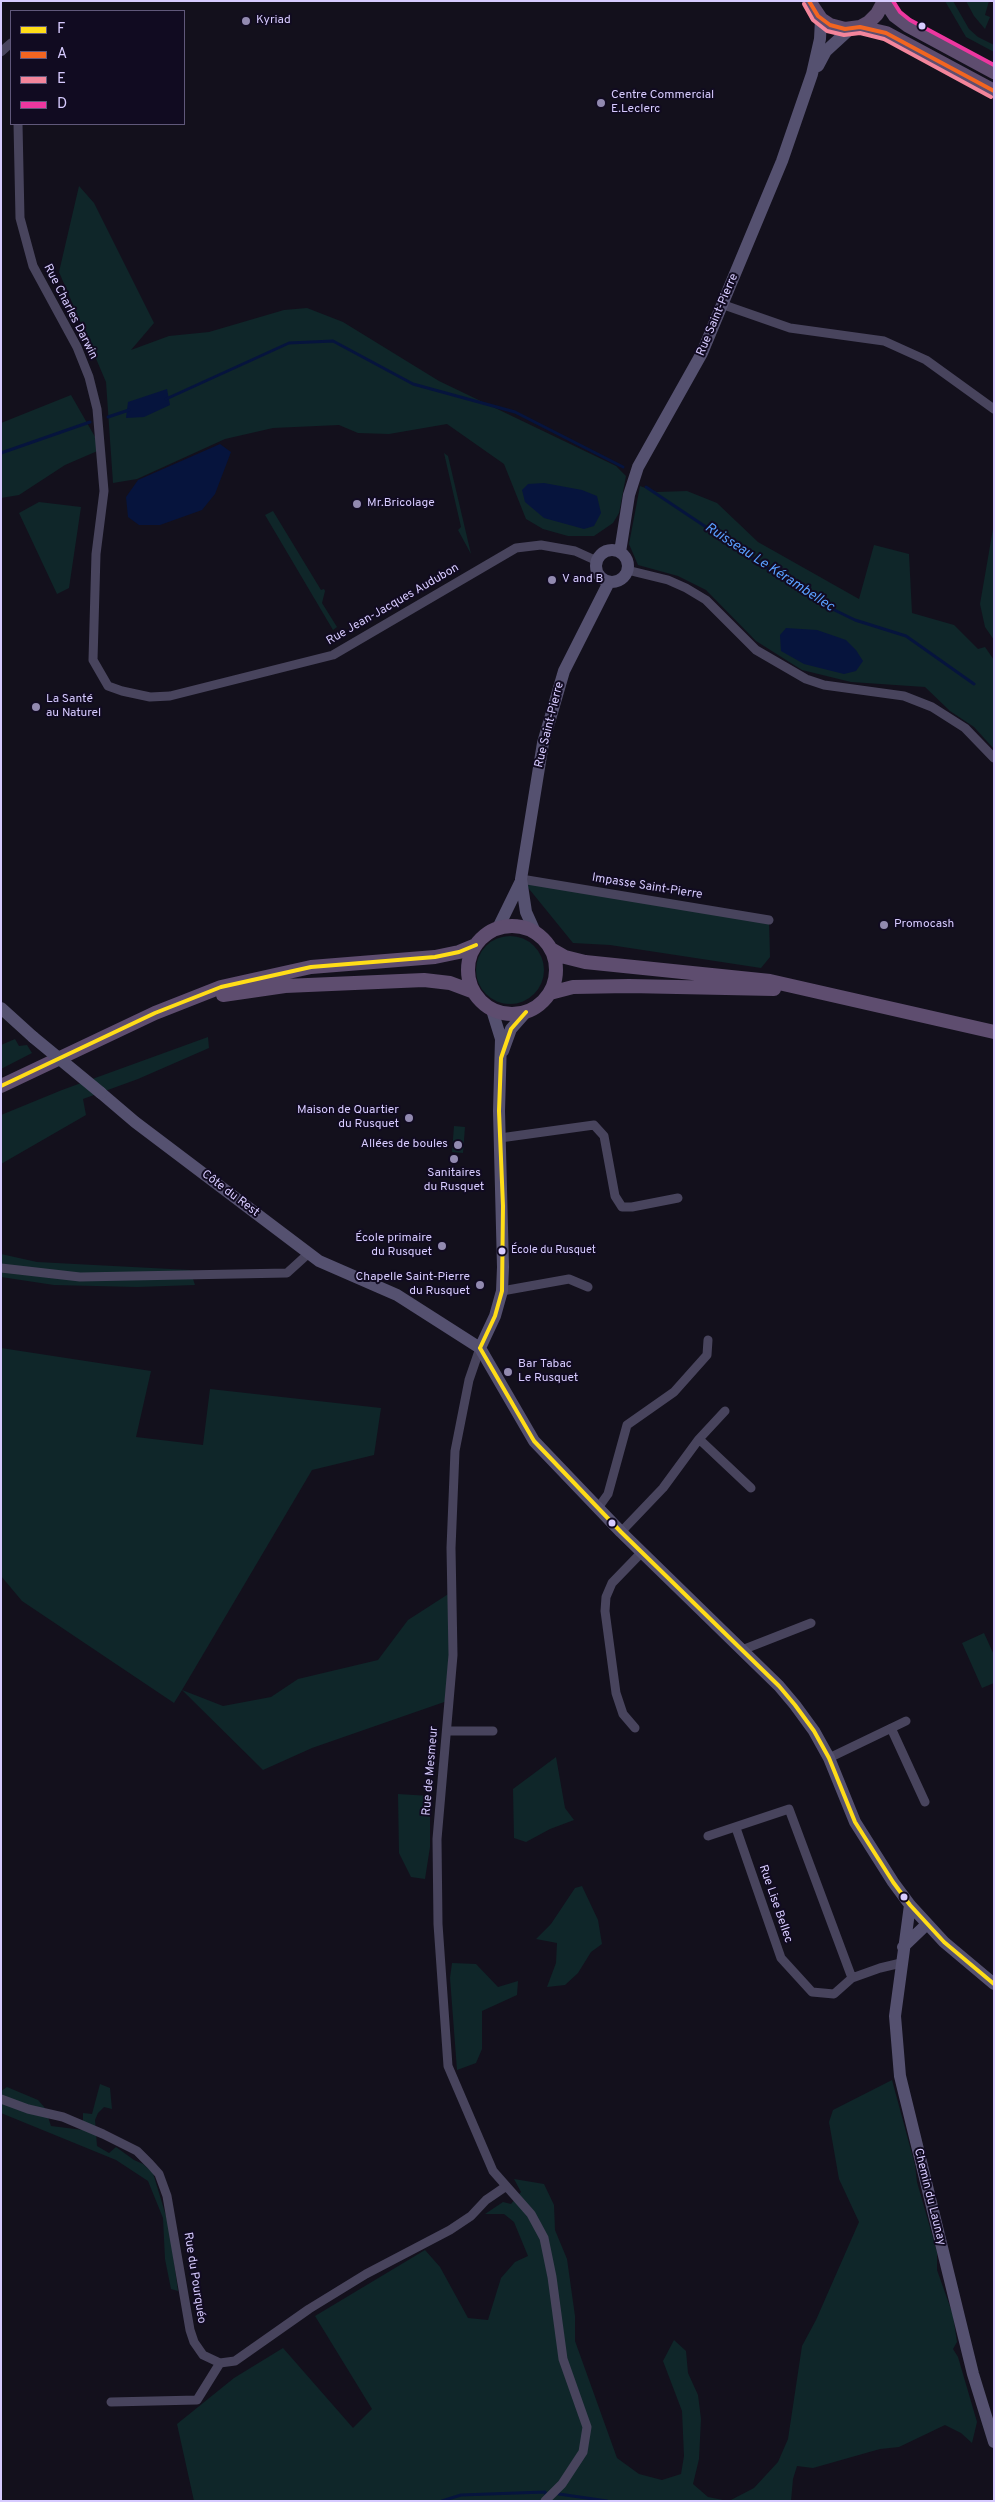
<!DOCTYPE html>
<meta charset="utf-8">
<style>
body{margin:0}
#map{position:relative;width:995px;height:2502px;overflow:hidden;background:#13101c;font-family:Overpass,sans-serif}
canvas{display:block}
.frame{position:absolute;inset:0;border:2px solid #d7cbff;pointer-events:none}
.legend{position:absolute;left:10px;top:10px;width:175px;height:115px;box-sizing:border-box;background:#110b21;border:1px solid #60587a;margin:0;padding:6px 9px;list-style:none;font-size:15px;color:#d7cbff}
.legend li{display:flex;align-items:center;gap:10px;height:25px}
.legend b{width:25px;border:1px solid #60587a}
</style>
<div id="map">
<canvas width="995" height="2502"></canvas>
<div class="frame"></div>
<ul class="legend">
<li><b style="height:6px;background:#ffdd18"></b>F</li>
<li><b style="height:6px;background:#f26521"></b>A</li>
<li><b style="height:6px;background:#f3859b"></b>E</li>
<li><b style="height:6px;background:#ed37a0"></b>D</li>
</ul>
</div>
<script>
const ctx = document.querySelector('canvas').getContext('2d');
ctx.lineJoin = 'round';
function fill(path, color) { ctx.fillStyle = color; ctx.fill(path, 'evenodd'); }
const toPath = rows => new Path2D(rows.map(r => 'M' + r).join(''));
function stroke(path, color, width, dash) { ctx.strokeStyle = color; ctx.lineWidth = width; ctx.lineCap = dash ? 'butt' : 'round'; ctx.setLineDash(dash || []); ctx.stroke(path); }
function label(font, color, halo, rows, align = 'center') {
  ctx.font = font + ' Overpass,sans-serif'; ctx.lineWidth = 4; ctx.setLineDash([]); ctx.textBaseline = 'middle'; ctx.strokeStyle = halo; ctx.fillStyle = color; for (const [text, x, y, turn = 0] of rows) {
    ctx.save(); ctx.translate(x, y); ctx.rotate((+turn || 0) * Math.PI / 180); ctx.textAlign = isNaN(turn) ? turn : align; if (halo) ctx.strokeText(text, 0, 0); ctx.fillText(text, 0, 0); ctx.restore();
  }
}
fill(toPath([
 [945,1,953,1,969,29,978,37,994,45,994,52,966,37],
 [966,1,989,1,985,15,990,17,985,29,974,16],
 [79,186,94,203,154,323,131,350,169,336,209,332,284,310,307,308,343,322,439,381,616,466,626,476,619,513,613,523,594,536,568,536,543,529,526,519,504,464,447,424,389,434,358,433,339,425,273,428,225,439,137,479,113,483,106,382,59,272],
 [71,395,102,449,65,465,19,495,1,498,1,423],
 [444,453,448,456,471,554,458,530,461,527],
 [640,486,657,492,687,491,717,503,758,542,859,599,874,545,909,554,912,613,954,625,978,649,985,647,994,660,994,749,974,727,950,711,925,687,851,682,802,670,756,641,706,590,678,576,638,565,629,544],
 [39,502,81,507,69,588,57,594,19,513],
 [273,511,321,590,324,589,325,591,322,603,337,627,333,630,265,515],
 [994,523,994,640,985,627,980,604],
 [521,879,769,920,770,957,761,968,610,945,573,943],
 '476 970a34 34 0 1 1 68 0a34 34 0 1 1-68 0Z',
 [208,1037,209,1048,138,1079,83,1099,86,1115,1,1164,1,1115,62,1090],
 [15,1039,19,1046,27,1045,32,1053,1,1069,1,1045],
 [454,1126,465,1127,463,1153,452,1152],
 [1,1254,37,1262,190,1270,195,1285,137,1287,54,1285,1,1277],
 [1,1348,151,1371,136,1437,203,1445,210,1389,381,1408,374,1455,312,1470,182,1690,223,1706,271,1697,298,1679,378,1660,408,1620,453,1591,450,1700,312,1748,263,1770,182,1690,174,1703,22,1601,1,1576],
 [984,1633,994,1655,994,1683,982,1688,962,1643],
 [556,1757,565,1808,574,1820,550,1829,526,1842,514,1838,513,1789],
 [398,1794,430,1796,430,1847,425,1879,411,1877,399,1853],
 [582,1886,598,1920,602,1944,591,1952,578,1973,565,1985,547,1987,556,1963,557,1943,536,1939,551,1924,575,1888],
 [452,1963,476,1964,498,1987,518,1981,517,1995,482,2011,482,2049,476,2063,457,2070,450,1978],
 [892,2080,915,2165,917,2182,937,2252,937,2270,953,2315,957,2342,953,2349,958,2357,977,2422,972,2443,961,2433,945,2425,899,2447,880,2449,813,2468,797,2466,793,2479,791,2501,729,2501,754,2488,778,2462,788,2439,802,2346,816,2320,859,2222,839,2179,829,2122,833,2110],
 [100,2084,110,2088,112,2109,104,2107,98,2113,95,2120,97,2146,109,2153,116,2147,134,2160,143,2164,153,2173,169,2226,178,2291,171,2289,165,2259,163,2218,148,2181,116,2160,1,2113,1,2091,7,2087,38,2100,45,2108,51,2126,83,2130,83,2113,92,2114],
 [514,2179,544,2184,554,2205,555,2230,567,2259,575,2316,575,2341,617,2458,639,2474,662,2480,681,2474,684,2456,682,2411,663,2361,674,2340,686,2351,688,2373,698,2395,701,2419,699,2459,693,2484,708,2497,728,2501,194,2501,177,2424,234,2378,283,2348,353,2428,372,2409,315,2316,425,2250,440,2267,468,2318,488,2320,501,2278,515,2262,528,2256,514,2222,504,2214,485,2214,503,2202,511,2204,521,2192]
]), '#0f2629');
fill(toPath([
 [167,389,170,405,144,417,126,418,128,402],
 [220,444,231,452,215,494,202,510,160,525,139,525,128,517,126,497,138,480],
 [544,483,582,490,597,496,601,513,594,526,584,529,544,518,525,502,522,490,528,484],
 [786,628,817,630,846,640,856,650,863,661,856,671,844,674,804,664,781,651,780,635]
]), '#06143d');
stroke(toPath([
 [166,399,289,343,333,341,413,384,515,412,623,467],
 [108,417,129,410],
 [1,453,90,422],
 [646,487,820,603,855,620,906,636,974,684],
 [559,2494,607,2501],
 [442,2501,461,2495,545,2492,547,2496]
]), '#06143d', 3);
stroke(toPath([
 [1,52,11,43],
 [18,124,20,218,33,266,77,347,89,377,97,409,104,491,96,554,93,660,108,686,122,691,150,697,170,696,333,655,516,548,541,545,575,551,597,561],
 [724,305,790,328,884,341,926,360,994,409],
 [627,570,668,580,686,588,706,600,756,650,806,679,824,685,904,696,932,707,965,728,994,758],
 [521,879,769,920],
 [500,1138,594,1125,604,1136,615,1196,622,1207,632,1207,678,1198],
 [1,1268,80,1277,287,1273,309,1253],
 [502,1291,569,1279,588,1287],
 [480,1348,469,1380,455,1451,451,1548,453,1655,437,1839,438,1924,448,2066,493,2171,531,2214,544,2238,552,2277,563,2359,587,2427,583,2452,562,2484,545,2501],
 [699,1439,751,1488],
 [598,1508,608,1494,627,1425,674,1392,707,1355,708,1340],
 [621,1532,663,1488,699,1439,725,1411],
 [742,1650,811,1623],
 [635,1728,623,1714,616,1693,605,1611,606,1597,612,1583,642,1552],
 [891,1728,925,1802],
 [448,1731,493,1731],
 [829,1758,906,1721],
 [736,1828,781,1958,812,1992,834,1994,852,1978,880,1968,901,1963],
 [708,1836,789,1809,852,1978],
 [1,2099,28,2109,63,2117,103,2134,137,2151,150,2164,159,2174,167,2196,190,2330,194,2342,203,2355,220,2363,235,2361,309,2309,366,2274,450,2230,471,2216,486,2200,505,2187],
 [111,2402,197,2400,220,2363]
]), '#48445d', 9);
stroke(toPath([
 [818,66,826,51,850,29],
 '596 566a16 16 0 1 1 32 0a16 16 0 1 1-32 0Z',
 [620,552,629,495,638,467,702,353,782,161,812,74,820,39,821,19],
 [498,928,520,883],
 [535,932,526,912,521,879,543,743,564,671,609,582],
 [1,1008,33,1037],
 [503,1051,511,1029,526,1012],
 [101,1093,135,1122,319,1261,397,1295,480,1348,534,1441,621,1532,779,1686,795,1705,814,1731,829,1758,855,1822,893,1882,910,1905,944,1942,994,1984],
 [480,1348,495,1316,502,1291,503,1267,499,1111,501,1039,492,1010],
 [910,1905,895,2016,900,2076,973,2374,994,2442],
 [903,1947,927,1924]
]), '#555170', 12);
stroke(toPath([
 [809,1,821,19,830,25,845,29,860,27,869,22,877,14,884,1],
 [885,1,895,16,907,25,994,72],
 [860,27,886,33,994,91],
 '468 970a44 44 0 1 1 88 0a44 44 0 1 1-88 0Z',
 [551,949,565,957,585,962,770,981,994,1032],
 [550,993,573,987,629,986,774,989],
 [223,995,285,986,424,980,450,983,474,992],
 [1,1086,155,1013,221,987,311,967,435,957,459,952,476,945]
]), '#5e4d6f', 14);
stroke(toPath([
 [33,1037,101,1093]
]), '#555170', 12);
stroke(toPath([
 [1,1086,155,1013,221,987,311,967,435,957,459,952,476,945],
 [480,1348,534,1441,621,1532,779,1686,795,1705,814,1731,829,1758,855,1822,893,1882,910,1905,944,1942,994,1984],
 [480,1348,495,1316,502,1291,503,1206,499,1111,501,1058,511,1029,526,1012]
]), '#ffdd18', 4);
stroke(toPath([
 [809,1,818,16,830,25,845,29,860,27,886,33,994,91]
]), '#f26521', 4);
stroke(toPath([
 [804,4,813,20,827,31,844,35,860,33,884,39,991,97]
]), '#f3859b', 4);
stroke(toPath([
 [893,1,900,12,910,20,994,65]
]), '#ed37a0', 4);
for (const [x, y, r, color] of [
 [246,21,5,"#928ab0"],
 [922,26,4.5,"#d7cbff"],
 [601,103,5,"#928ab0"],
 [357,504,5,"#928ab0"],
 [552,580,5,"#928ab0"],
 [36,707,5,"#928ab0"],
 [884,925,5,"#928ab0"],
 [409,1118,5,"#928ab0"],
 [458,1145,5,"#928ab0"],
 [454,1159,5,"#928ab0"],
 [442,1246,5,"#928ab0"],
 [502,1251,4.5,"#d7cbff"],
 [480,1285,5,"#928ab0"],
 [508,1372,5,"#928ab0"],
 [612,1523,4.5,"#d7cbff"],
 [904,1897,4.5,"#d7cbff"]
]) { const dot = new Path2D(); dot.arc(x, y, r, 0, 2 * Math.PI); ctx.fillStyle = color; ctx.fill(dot); stroke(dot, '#110b21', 2); }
label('11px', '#d7cbff', '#110b21', [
 ["École du Rusquet",511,1251]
], 'left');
label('12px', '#d7cbff', '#110b21', [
 ["Kyriad",256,21],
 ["Centre Commercial",611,96],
 ["E.Leclerc",611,110],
 ["Mr.Bricolage",367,504],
 ["V and B",562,580],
 ["La Santé",46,700],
 ["au Naturel",46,714],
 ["Promocash",894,925],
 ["Maison de Quartier",399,1111,"right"],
 ["du Rusquet",399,1125,"right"],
 ["Allées de boules",448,1145,"right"],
 ["Sanitaires",454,1174,"center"],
 ["du Rusquet",454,1188,"center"],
 ["École primaire",432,1239,"right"],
 ["du Rusquet",432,1253,"right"],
 ["Chapelle Saint-Pierre",470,1278,"right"],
 ["du Rusquet",470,1292,"right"],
 ["Bar Tabac",518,1365],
 ["Le Rusquet",518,1379]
], 'left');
label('12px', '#d7cbff', '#110b21', [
 ["Rue Charles Darwin",70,312,63],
 ["Rue Saint-Pierre",718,315,-67],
 ["Rue Jean-Jacques Audubon",393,605,-30],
 ["Rue Saint-Pierre",550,725,-76],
 ["Impasse Saint-Pierre",647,887,9],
 ["Côte du Rest",230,1194,37],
 ["Rue de Mesmeur",431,1771,-85],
 ["Rue Lise Bellec",775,1904,71],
 ["Chemin du Launay",929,2197,76],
 ["Rue du Pourquéo",194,2278,81]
]);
label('italic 14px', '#599fff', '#110b21', [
 ["Ruisseau Le Kérambellec",769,568,33]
]);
</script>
